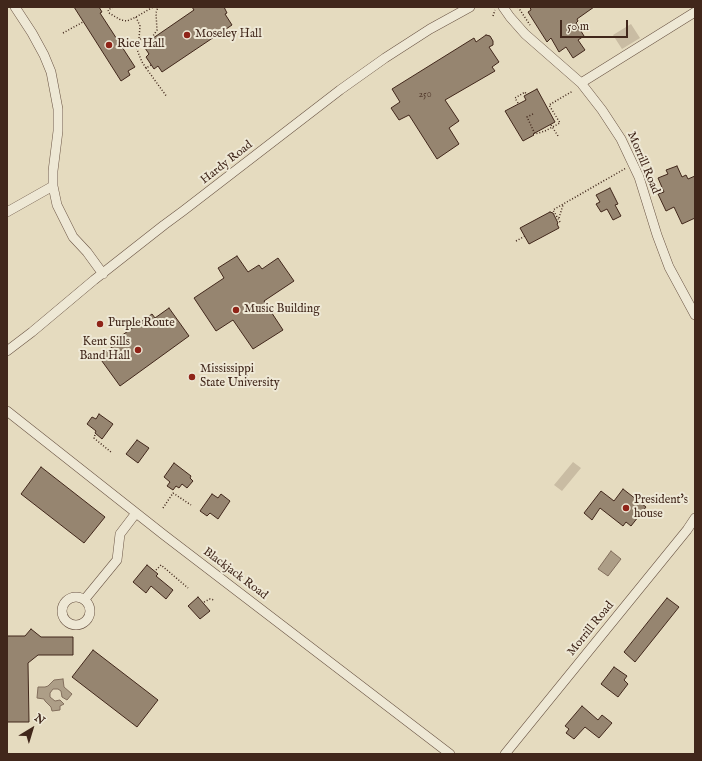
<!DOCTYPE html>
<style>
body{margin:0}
#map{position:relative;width:702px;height:761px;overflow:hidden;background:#e5dbbf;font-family:"IM FELL English",serif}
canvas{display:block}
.frame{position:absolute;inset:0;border:8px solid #41271b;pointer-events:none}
.north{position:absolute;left:12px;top:709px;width:40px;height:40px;-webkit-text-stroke:3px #eee8d5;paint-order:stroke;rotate:38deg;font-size:11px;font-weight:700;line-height:16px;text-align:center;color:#41271b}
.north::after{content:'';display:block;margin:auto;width:14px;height:18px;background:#41271b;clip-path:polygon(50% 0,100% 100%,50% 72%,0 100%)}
.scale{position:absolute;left:560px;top:20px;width:68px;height:18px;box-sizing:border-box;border:2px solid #41271b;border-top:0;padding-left:5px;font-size:12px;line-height:14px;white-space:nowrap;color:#41271b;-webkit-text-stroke:3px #eee8d5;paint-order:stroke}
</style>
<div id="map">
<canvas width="702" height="761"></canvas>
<div class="frame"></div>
<div class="north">N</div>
<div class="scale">50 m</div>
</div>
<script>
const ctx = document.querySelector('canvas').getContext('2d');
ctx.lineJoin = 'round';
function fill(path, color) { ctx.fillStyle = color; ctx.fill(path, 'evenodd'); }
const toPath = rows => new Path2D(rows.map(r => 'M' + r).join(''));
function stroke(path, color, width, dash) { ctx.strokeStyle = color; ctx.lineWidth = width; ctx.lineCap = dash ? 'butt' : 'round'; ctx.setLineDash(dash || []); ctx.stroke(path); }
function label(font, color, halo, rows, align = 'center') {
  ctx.font = font + ' "IM FELL English",serif'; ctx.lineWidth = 4; ctx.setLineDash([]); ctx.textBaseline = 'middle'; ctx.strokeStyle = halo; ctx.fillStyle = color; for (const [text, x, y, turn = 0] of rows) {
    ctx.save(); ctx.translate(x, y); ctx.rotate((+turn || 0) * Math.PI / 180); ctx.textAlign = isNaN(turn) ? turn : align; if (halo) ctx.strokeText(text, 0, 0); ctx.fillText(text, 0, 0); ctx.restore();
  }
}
fill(toPath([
 [631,24,640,38,622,49,613,35],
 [573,462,581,468,562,491,554,485]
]), '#c9bca3');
const water = toPath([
 [611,551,621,559,608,576,598,569,611,551],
 [63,679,64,687,72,694,67,700,62,697,61,691,58,689,53,689,50,693,50,697,55,701,60,700,64,704,60,706,60,710,52,711,51,707,45,701,44,699,37,698,38,687,45,687,48,686,54,680,63,679]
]);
fill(water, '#ad9e87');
stroke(water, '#826e5c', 1);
const building = toPath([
 [74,7,99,7,102,12,100,13,135,67,128,71,130,75,121,81,74,7],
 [192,7,224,7,227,13,225,14,232,25,162,72,158,66,154,69,146,57,149,54,143,45,194,10,192,7],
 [530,7,594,7,577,19,578,21,576,23,584,36,578,40,585,50,573,58,566,47,559,52,551,38,547,42,528,12,531,10,530,7],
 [486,35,490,36,493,41,493,45,489,47,499,62,492,67,495,71,445,100,459,121,449,128,459,144,437,159,409,115,399,120,391,108,400,102,392,89,474,38,476,42,486,35],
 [537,89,555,122,533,134,534,135,523,141,505,111,526,100,524,96,537,89],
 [677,166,682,177,686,175,688,179,695,176,695,218,682,224,674,207,666,211,658,194,664,192,658,178,668,174,666,170,677,166],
 [610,188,618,204,615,205,621,216,613,220,607,209,601,212,596,204,600,202,596,195,610,188],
 [550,212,553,213,558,223,557,224,559,228,529,244,520,228,550,212],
 [237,256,248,272,259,265,262,269,278,258,294,281,264,301,283,330,253,349,233,320,216,331,194,298,224,278,218,268,237,256],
 [169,308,189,336,120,386,99,357,116,344,114,341,152,314,155,318,169,308],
 [99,414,113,424,102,439,95,433,96,431,87,424,92,417,96,419,99,414],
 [137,440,149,448,138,463,126,454,137,440],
 [174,463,191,476,190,478,193,481,187,488,182,484,179,488,176,486,173,490,167,486,170,482,164,477,174,463],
 [41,467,105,517,84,543,21,494,41,467],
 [623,489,646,507,631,526,626,522,623,526,600,508,592,520,584,513,601,491,614,501,623,489],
 [212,494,218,498,221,494,230,501,218,519,210,513,207,516,200,511,212,494],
 [147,565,158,574,156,576,173,590,166,599,151,586,146,593,133,582,147,565],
 [198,597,210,611,200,619,188,606,198,597],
 [667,598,679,607,635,662,624,652,667,598],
 [31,629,41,637,73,637,73,655,38,655,28,663,29,722,7,722,7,636,25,636,31,629],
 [93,650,158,700,137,727,72,677,93,650],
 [614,667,627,676,624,680,628,684,618,697,601,684,614,667],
 [582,706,598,720,602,715,612,723,599,738,585,727,574,739,566,733,569,729,565,726,582,706]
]);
fill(building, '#968570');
stroke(building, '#41271b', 1);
const minor = toPath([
 [503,7,510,17,525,34,581,83,602,110,621,139,639,177,657,235,669,267,695,315],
 [581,83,695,12],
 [53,186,57,205,73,237,87,252,103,274],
 [7,212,53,186,53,171,58,131,58,109,51,72,44,55,32,33,15,7],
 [7,351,32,332,94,280,164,225,183,211,340,90,385,58,430,29,470,7],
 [7,411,164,535,450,754],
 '62 611a14 14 0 1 1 28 0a14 14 0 1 1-28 0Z',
 [85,599,117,560,120,534,136,513],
 [505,754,687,530,695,518]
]);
stroke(minor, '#6a5444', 10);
stroke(toPath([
 [113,7,108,10,109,13,121,20,127,21,136,17,153,7],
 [518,7,530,25],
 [493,16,495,10],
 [136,17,140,26,139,39],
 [63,33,83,22],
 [151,65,146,68,142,62,136,47,139,39,151,39,157,30,156,13,158,7],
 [146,68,167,97],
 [518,103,515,98,525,92,526,94],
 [533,114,527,117,535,134,545,131,560,123,549,105,573,91],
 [551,125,558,136],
 [559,218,563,205],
 [560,222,553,210,626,168],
 [516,241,525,236],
 [95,435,94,438,95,439,111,452],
 [163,508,173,493,191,505],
 [156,570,161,565,188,588],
 [204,602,210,599,214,600]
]), '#41271b', 1.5, [1, 2]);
stroke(minor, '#eee8d5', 9);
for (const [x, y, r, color] of [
 [187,35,4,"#8f2418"],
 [109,45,4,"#8f2418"],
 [236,310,4,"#8f2418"],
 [100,324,4,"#8f2418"],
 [138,350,4,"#8f2418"],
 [192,377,4,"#8f2418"],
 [626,508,4,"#8f2418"]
]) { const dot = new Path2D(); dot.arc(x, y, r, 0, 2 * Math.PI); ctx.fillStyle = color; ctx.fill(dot); stroke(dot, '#eee8d5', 1.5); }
label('10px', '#563e30', null, [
 ["250",425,95]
]);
label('12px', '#41271b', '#eee8d5', [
 ["Moseley Hall",195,35],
 ["Rice Hall",117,45],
 ["Music Building",244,310],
 ["Purple Route",108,324],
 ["Kent Sills",130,343,"right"],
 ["Band Hall",130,357,"right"],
 ["Mississippi",200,370],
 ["State University",200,384],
 ["President's",634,501],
 ["house",634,515]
], 'left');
label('12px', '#41271b', '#eee8d5', [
 ["Hardy Road",227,163,-38],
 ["Morrill Road",643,163,67],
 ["Blackjack Road",235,574,37],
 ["Morrill Road",591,629,-51]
]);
</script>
